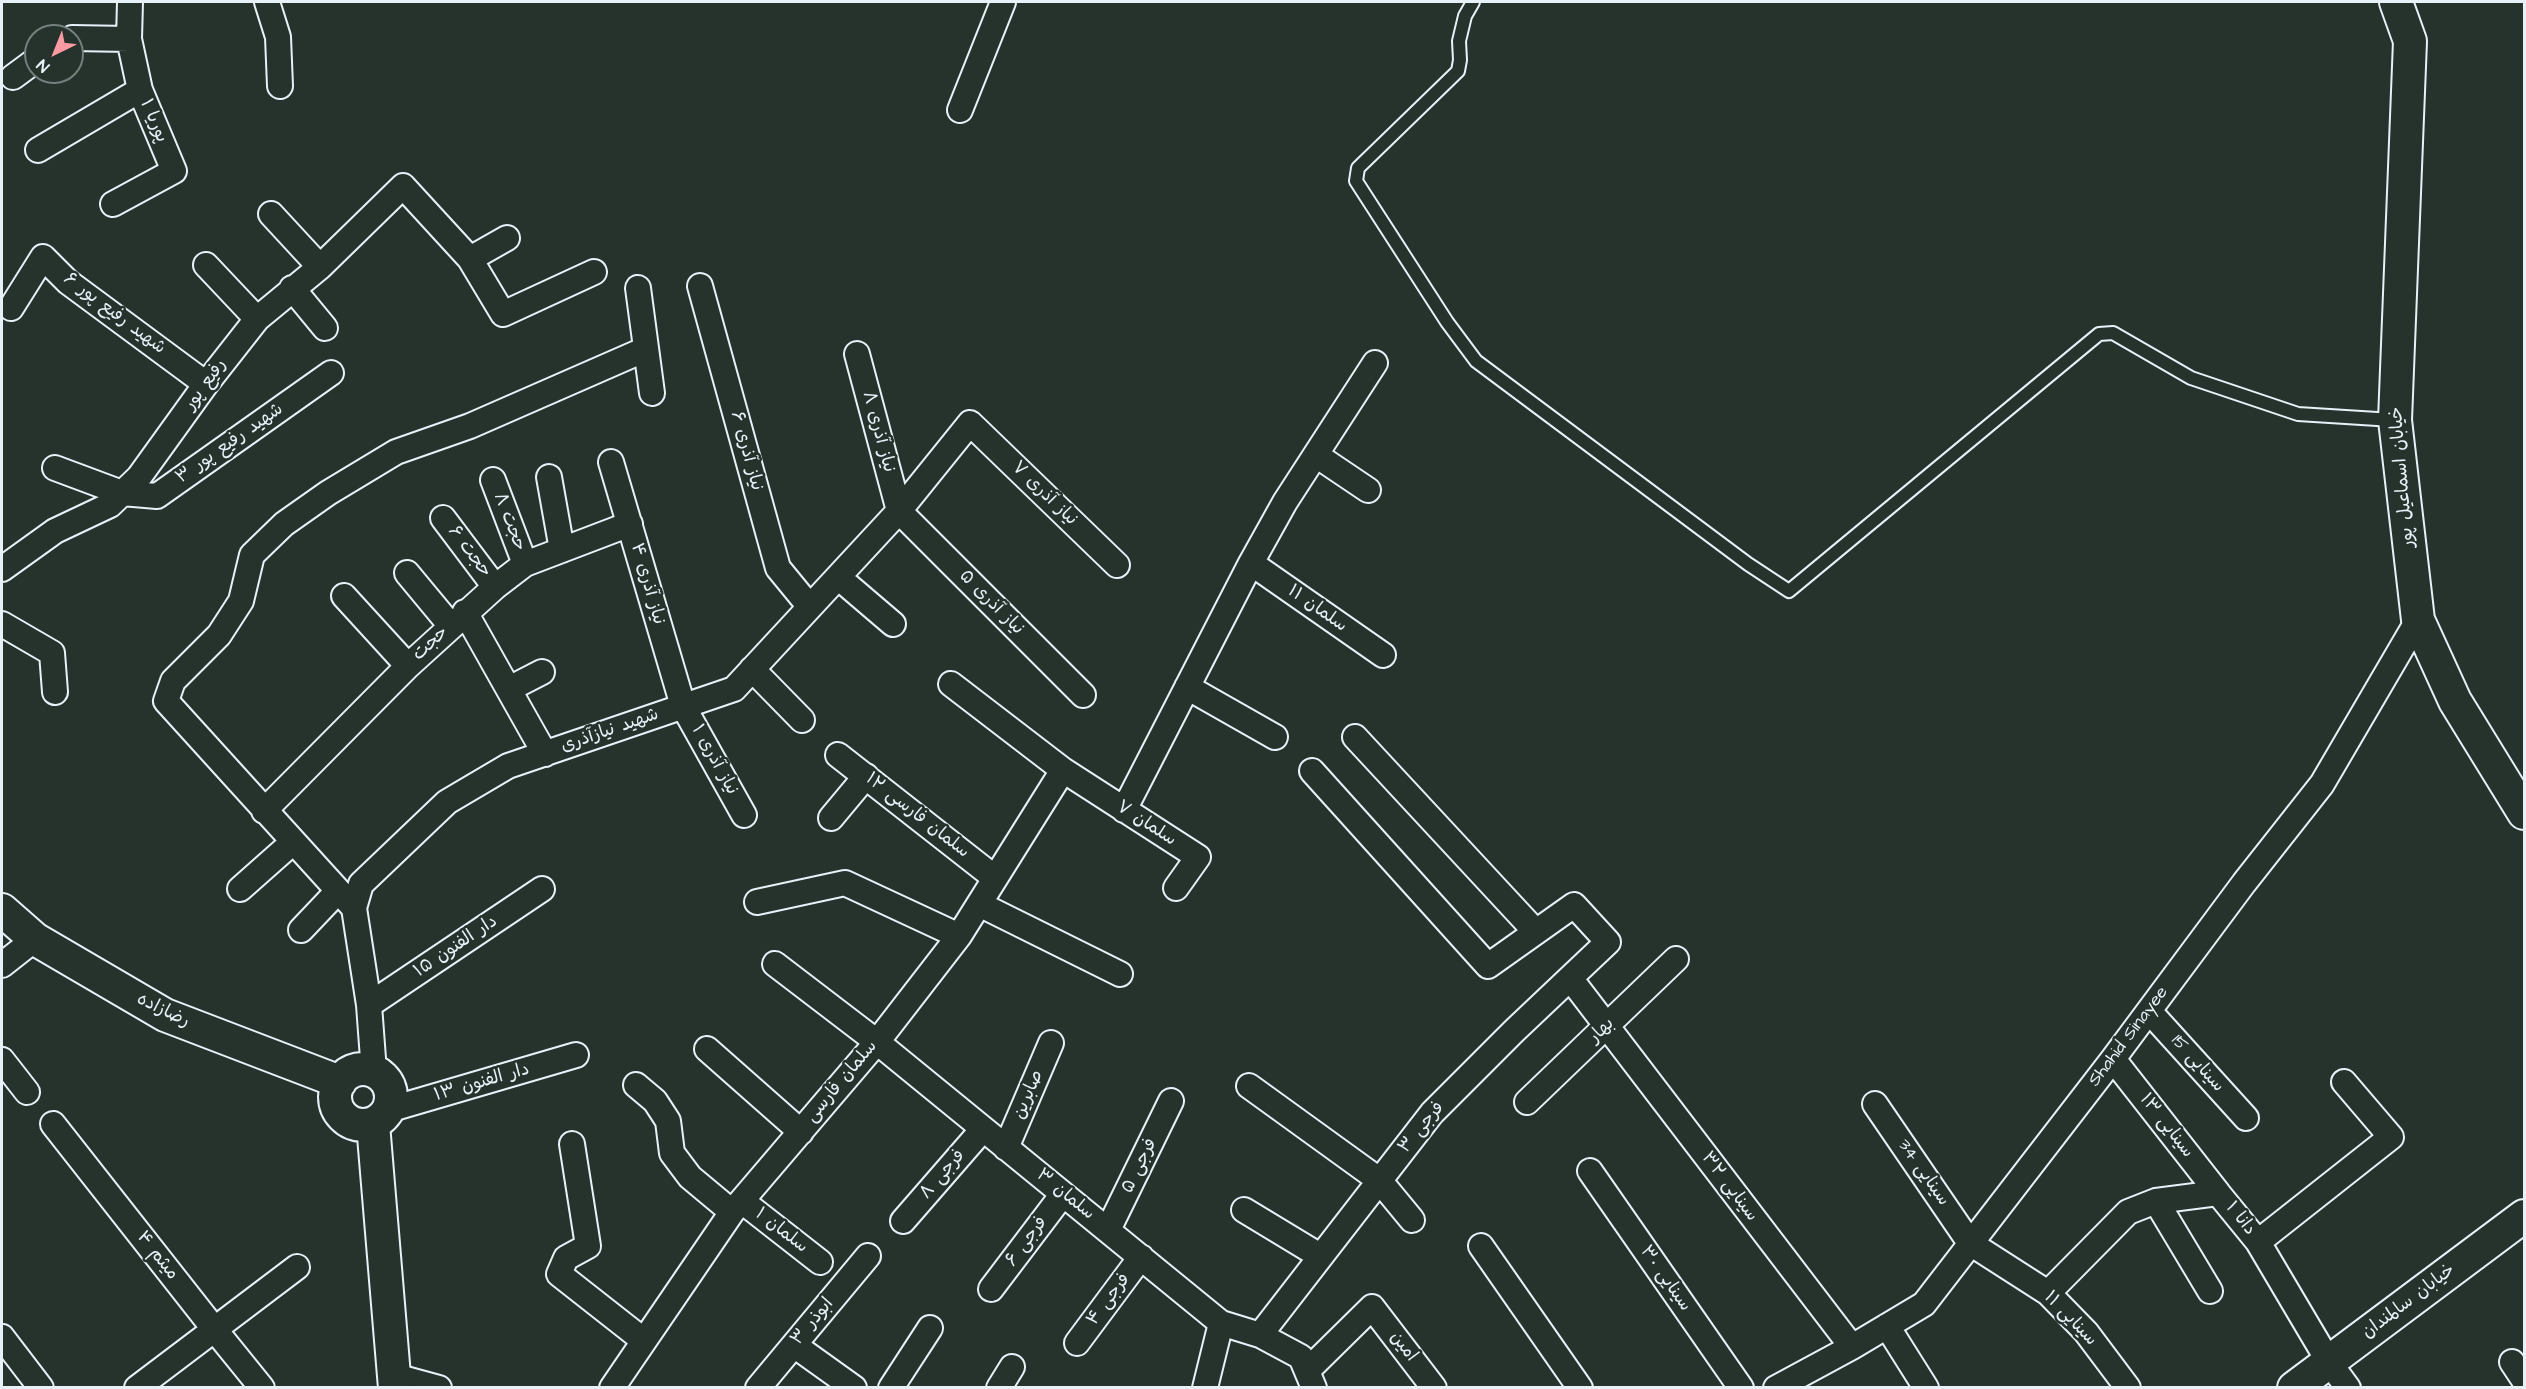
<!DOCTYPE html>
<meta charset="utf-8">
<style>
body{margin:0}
#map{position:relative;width:2526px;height:1389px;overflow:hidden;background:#26332d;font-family:"Architects Daughter",sans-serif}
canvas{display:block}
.frame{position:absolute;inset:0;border:3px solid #e8f1f8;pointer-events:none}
.north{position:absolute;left:24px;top:24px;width:60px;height:60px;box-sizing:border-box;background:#26332d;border:2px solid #747f7e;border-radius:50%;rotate:223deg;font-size:16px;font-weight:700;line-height:24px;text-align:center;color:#e8f1f8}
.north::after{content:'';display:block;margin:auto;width:21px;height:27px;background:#ff9aa2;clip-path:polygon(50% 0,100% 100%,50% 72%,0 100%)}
</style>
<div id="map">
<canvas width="2526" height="1389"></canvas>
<div class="frame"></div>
<div class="north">N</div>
</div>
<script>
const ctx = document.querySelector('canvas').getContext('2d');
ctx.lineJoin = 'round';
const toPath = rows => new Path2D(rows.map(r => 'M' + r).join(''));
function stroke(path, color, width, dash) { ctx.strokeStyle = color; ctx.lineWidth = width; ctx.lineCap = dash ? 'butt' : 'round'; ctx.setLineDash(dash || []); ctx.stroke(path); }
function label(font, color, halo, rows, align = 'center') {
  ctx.font = font + ' "Architects Daughter","Playpen Sans Arabic",sans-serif'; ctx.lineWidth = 5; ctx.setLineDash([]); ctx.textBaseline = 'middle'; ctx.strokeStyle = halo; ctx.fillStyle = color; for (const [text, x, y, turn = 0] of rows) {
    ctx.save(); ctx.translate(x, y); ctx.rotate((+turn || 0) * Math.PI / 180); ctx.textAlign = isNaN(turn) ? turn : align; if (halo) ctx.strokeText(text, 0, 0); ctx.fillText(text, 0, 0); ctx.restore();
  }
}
const service = toPath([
 [1473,2,1465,16,1459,41,1460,60,1458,71,1358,168,1356,181,1447,322,1476,361,1748,564,1789,591,2099,334,2113,333,2191,378,2298,414,2393,420]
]);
const minor = toPath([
 [267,2,278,37,280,86],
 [72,38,129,39],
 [13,77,36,60],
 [960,110,1003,2],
 [38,150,140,90],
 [113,204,174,171,140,90,129,39,130,2],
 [271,214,320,267],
 [470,259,507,238],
 [206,265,257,319],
 [700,286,778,568,810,607],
 [292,288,325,328],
 [638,288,652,393],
 [11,308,43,257,68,282,206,384],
 [857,354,899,511,1083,695],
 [1316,455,1368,490],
 [611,462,683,706,744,815],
 [55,468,122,493,157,496,331,373],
 [549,477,562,550],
 [493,480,525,564],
 [443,518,495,587],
 [1251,563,1383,655],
 [2,569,55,531,110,505,139,477,206,384,257,319,320,267,403,186,470,259,503,314,594,272],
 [407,573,451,626],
 [838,577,893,624],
 [344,596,408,666],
 [465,612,545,754],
 [2,624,52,653,55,692],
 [752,669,802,720],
 [951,684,1063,770,1198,857,1176,888],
 [1187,687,1275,737],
 [509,689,542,672],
 [1355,737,1536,932],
 [838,755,995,878],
 [1124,810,1251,563,1285,502,1375,363],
 [264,811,408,666,495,587,525,564,630,524],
 [831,818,866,776],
 [240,889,293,842],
 [757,902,845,883,959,936],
 [979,904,1120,974],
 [354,908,166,701,173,681,219,635,241,601,252,555,284,524,328,493,396,452,470,426,646,349],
 [301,930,338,891],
 [775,964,877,1042,1221,1323,1260,1335,1301,1357,1314,1388],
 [2,965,35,939],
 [1570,978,1852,1347],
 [369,1005,542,889],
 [2149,1011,2246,1118],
 [707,1049,801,1132],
 [2113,1059,2218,1193],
 [2,1060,27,1092],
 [374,1072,369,1005,354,908,361,884,447,802,508,766,734,689,899,511,970,423,1117,565],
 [636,1085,655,1101,668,1121,672,1153,690,1177,732,1212],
 [1249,1086,1379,1180,1412,1220],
 [1527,1102,1676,959],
 [1875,1104,1970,1243,2048,1293,2086,1332,2128,1388],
 [388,1110,576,1055],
 [53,1124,215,1330,262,1388],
 [572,1144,588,1246,566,1258,559,1274,643,1340],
 [1006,1148,1051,1043],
 [1590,1171,1741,1388],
 [742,1201,820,1262],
 [2156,1201,2210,1291],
 [1244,1210,1320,1256],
 [903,1221,983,1129],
 [1108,1230,1171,1101],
 [2258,1242,2391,1137,2344,1082],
 [1481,1246,1580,1388],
 [991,1289,1063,1194],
 [2048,1293,2128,1212,2156,1201,2218,1193,2258,1242,2329,1362,2348,1388],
 [1887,1326,1926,1388],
 [1260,1335,1432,1113,1514,1031,1608,942,1574,905,1488,966,1312,771],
 [2,1337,41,1388],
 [1077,1343,1141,1257],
 [794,1345,854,1388],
 [2512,1362,2524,1380],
 [1307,1371,1372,1307,1434,1388],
 [395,1376,439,1388],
 [137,1388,297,1267],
 [612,1388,732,1212,877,1042,959,936,1063,770],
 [758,1388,868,1256],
 [891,1388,930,1328],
 [999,1388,1012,1367],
 [1205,1388,1221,1323],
 [1776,1388,1852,1347,1924,1304,2113,1059,2244,883,2322,784,2418,620]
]);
const tertiary = toPath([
 [2396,2,2410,41,2395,420,2418,620,2455,701,2524,813],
 [2,910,35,939,165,1015,340,1082],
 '335 1097a28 28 0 1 1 56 0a28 28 0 1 1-56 0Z',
 [373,1124,395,1388],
 [2294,1388,2524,1216]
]);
stroke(service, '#e8f1f8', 16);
stroke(minor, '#e8f1f8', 28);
stroke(tertiary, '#e8f1f8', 36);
stroke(service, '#26332d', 12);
stroke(minor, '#26332d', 24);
stroke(tertiary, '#26332d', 32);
label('18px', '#e8f1f8', '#26332d', [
 ["پوریا ۱",153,121,67],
 ["شهید رفیع پور ۶",114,314,37],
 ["رفیع پور",206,385,-54],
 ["نیاز آذری ۸",878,432,75],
 ["شهید رفیع پور ۳",230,444,-35],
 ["نیاز آذری ۶",746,451,75],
 ["خیابان اسماعیل پور",2403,477,-95],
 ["نیاز آذری ۷",1044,494,44],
 ["حجت ۸",509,522,69],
 ["حجت ۶",469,552,53],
 ["نیاز آذری ۴",647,584,74],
 ["نیاز آذری ۵",991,603,45],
 ["سلمان ۱۱",1317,609,35],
 ["حجت",431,644,-43],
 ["شهید نیازآذری",610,731,-19],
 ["نیاز آذری ۱",714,760,61],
 ["سلمان فارسی ۱۲",917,816,38],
 ["سلمان ۷",1146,824,33],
 ["دار الفنون ۱۵",456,947,-34],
 ["رضازاده",163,1011,26],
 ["بهار",1602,1031,-44],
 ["Shahid Sinayee",2129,1037,-53],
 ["سینایی 15",2197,1064,48],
 ["سلمان فارسی",842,1082,-50],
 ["دار الفنون ۱۳",482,1083,-16],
 ["صابرین",1029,1095,-67],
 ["سینایی ۱۳",2166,1126,52],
 ["فرجی ۳",1422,1128,-50],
 ["فرجی ۵",1140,1166,-64],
 ["سینایی 34",1923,1173,55],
 ["فرجی ۸",943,1175,-49],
 ["سینایی ۳۲",1729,1187,53],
 ["سلمان ۳",1065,1195,39],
 ["دانا ۱",2240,1219,51],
 ["سلمان ۱",781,1231,38],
 ["فرجی ۶",1027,1242,-53],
 ["میثم ۴",157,1256,52],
 ["سینایی ۳۰",1665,1279,55],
 ["فرجی ۴",1109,1300,-53],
 ["خیابان سالمندان",2409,1302,-37],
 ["سینایی ۱۱",2070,1319,46],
 ["ابوذر ۳",813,1322,-50],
 ["امین",1403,1347,52]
]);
</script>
